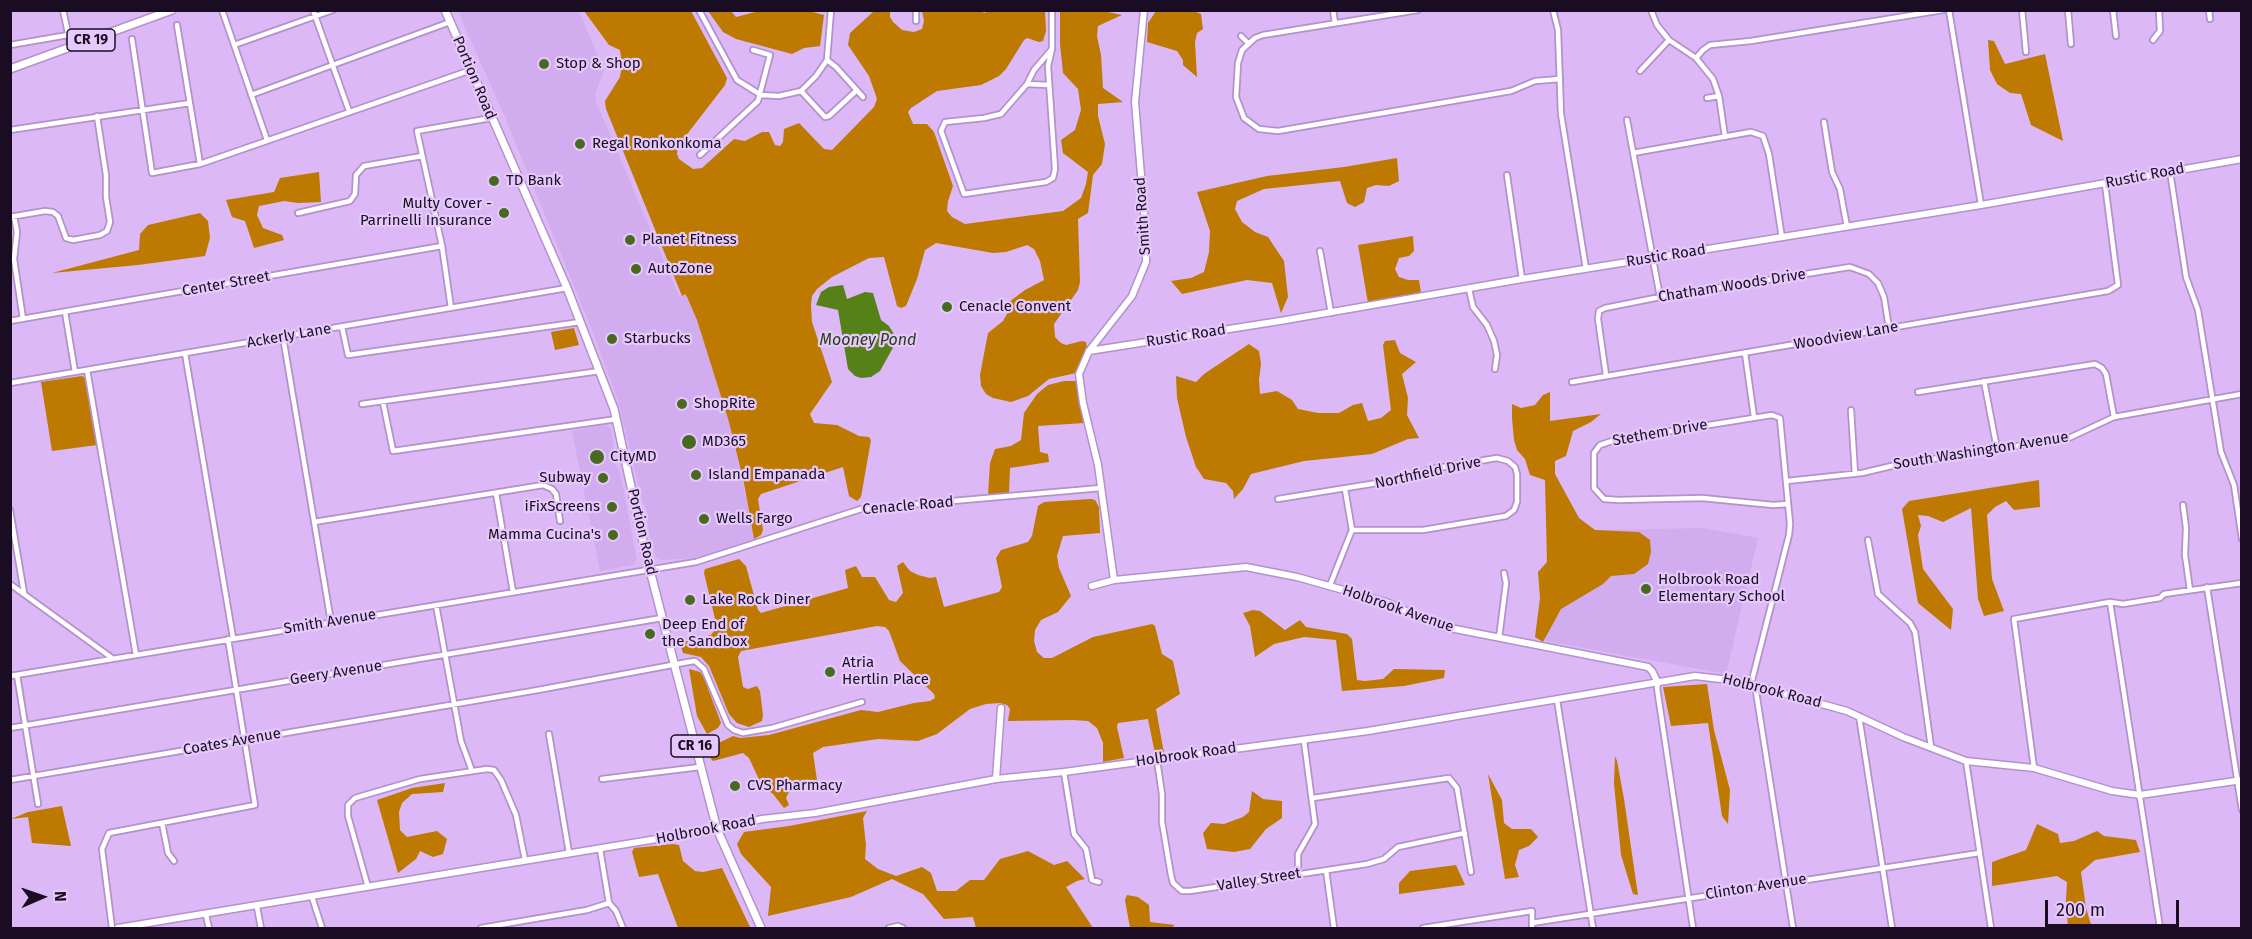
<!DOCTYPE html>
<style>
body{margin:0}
#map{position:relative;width:2252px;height:939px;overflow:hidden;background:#dcb8f6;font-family:"Fira Sans",sans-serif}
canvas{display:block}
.frame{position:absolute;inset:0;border:12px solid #1a0d23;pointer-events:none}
.north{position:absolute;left:12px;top:867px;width:60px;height:60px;-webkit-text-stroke:4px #e5c9fb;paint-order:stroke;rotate:88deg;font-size:16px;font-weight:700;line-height:24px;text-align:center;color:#1a0d23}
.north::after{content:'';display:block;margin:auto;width:21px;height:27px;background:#1a0d23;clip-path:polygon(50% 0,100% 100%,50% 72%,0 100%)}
.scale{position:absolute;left:2045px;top:900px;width:134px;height:27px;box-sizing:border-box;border:3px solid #1a0d23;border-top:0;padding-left:8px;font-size:18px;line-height:21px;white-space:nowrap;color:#1a0d23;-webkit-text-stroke:4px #e5c9fb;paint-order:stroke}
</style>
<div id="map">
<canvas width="2252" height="939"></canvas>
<div class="frame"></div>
<div class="north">N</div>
<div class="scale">200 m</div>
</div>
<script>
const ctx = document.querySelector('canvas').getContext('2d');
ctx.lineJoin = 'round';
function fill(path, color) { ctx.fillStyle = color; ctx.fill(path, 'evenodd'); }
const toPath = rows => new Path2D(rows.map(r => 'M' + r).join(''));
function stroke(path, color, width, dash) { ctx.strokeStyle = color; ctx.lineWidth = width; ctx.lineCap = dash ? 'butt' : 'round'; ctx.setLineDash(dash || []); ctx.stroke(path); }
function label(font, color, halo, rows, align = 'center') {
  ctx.font = font + ' "Fira Sans",sans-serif'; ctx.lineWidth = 4.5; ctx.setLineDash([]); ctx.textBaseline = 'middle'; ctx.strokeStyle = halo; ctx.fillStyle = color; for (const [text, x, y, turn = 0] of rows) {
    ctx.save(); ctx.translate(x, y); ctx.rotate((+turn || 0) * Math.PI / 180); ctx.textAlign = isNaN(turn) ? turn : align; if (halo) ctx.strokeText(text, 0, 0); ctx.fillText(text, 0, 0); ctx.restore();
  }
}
fill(toPath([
 [461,10,576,10,581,16,604,70,595,94,596,102,679,296,685,294,697,320,729,422,743,483,754,539,695,558,661,560,656,557,649,535,647,511,643,503,618,401,592,330,506,120,507,116,504,115,463,23,459,11],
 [606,425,611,429,617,468,620,472,637,560,633,565,600,571,572,431],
 [1704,528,1758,538,1726,674,1546,641,1547,531]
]), '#d1acef');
fill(toPath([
 [981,10,984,13,991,10,1045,11,1046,31,1043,41,1039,42,1027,38,1024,40,1006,69,999,76,981,85,937,91,911,108,908,112,913,124,927,124,934,132,953,186,948,201,947,211,952,217,965,224,1063,211,1081,198,1086,184,1088,172,1063,153,1061,140,1075,130,1081,110,1078,89,1063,73,1060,44,1060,11,1103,11,1122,15,1098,26,1097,36,1101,55,1103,88,1123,102,1098,104,1098,116,1105,144,1102,164,1093,175,1088,213,1078,219,1080,282,1078,290,1054,324,1055,337,1061,343,1066,345,1082,341,1086,342,1087,348,1076,373,1049,379,1028,396,1011,402,993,398,986,394,981,386,980,375,988,333,1003,321,1008,312,1009,302,1025,290,1044,280,1040,261,1034,249,1027,245,1006,252,993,253,936,243,925,250,917,279,906,306,901,308,897,306,884,257,869,258,832,277,817,289,812,296,811,305,812,322,832,382,810,414,814,423,837,425,859,436,869,437,871,440,861,497,857,501,849,496,843,467,761,494,758,499,763,530,761,535,754,539,744,483,729,422,697,320,687,297,685,294,682,296,606,109,605,101,620,77,622,65,620,50,609,45,584,11,691,11,727,78,725,85,678,146,677,154,679,159,693,169,702,168,734,139,745,141,762,132,769,132,775,145,780,146,783,142,784,129,799,123,824,149,832,150,874,107,877,99,869,76,848,45,850,33,874,11,890,11,890,17,893,22,902,30,914,32,922,29,924,21,922,11],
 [708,11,731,11,736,17,759,11,809,11,824,15,820,46,804,48,792,54,736,39,723,32],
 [1156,11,1194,11,1201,14,1203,29,1197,33,1195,42,1197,77,1183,65,1183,60,1177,51,1147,42,1148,23],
 [1988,40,1994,41,2005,64,2045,54,2063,141,2031,125,2021,94,2010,93,1997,84,1990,70],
 [1397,158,1399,181,1389,186,1376,185,1367,188,1364,202,1355,207,1347,203,1340,181,1264,189,1237,201,1235,209,1242,222,1255,232,1268,237,1284,261,1288,297,1281,313,1272,283,1247,280,1182,294,1171,281,1191,278,1204,272,1209,252,1210,231,1197,192,1267,176,1344,167],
 [319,172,321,202,298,203,284,201,259,206,257,215,263,228,282,235,284,240,254,248,245,221,232,217,226,200,274,192,280,178],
 [200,213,208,221,210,238,205,256,138,265,52,273,139,250,140,234,148,225],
 [1413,236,1414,251,1409,256,1399,258,1395,269,1399,277,1408,280,1419,280,1421,293,1368,303,1358,245],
 [574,328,579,345,555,350,551,332],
 [1395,340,1400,353,1416,362,1402,374,1408,398,1407,415,1419,438,1408,439,1372,454,1304,461,1251,474,1243,489,1234,499,1233,491,1226,483,1204,479,1196,467,1186,437,1177,398,1176,376,1196,382,1204,374,1249,344,1259,351,1261,364,1259,380,1260,394,1277,391,1292,400,1298,409,1318,413,1339,413,1353,405,1362,403,1368,421,1381,418,1391,410,1383,345,1385,341],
 [82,376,85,378,97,445,52,451,41,382],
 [1064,381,1077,381,1084,423,1038,426,1040,452,1048,454,1049,462,1010,468,1009,494,988,495,990,463,995,449,1011,446,1021,440,1024,413,1037,394,1048,385],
 [1550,392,1550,421,1601,414,1591,422,1573,431,1566,456,1555,461,1555,474,1579,518,1595,530,1639,532,1650,540,1651,552,1648,564,1634,574,1611,576,1603,584,1561,609,1543,642,1535,637,1540,598,1538,572,1547,562,1545,480,1530,475,1525,459,1517,450,1514,440,1512,418,1512,404,1521,408,1535,405,1543,395],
 [2039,480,2040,507,2014,510,2006,501,1995,507,1987,515,1992,579,2004,611,1984,616,1978,599,1971,508,1943,522,1928,516,1918,515,1921,526,1918,535,1923,569,1953,609,1951,630,1918,603,1902,509,1909,501],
 [1091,499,1095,500,1099,507,1100,533,1063,536,1057,556,1059,568,1071,596,1058,612,1041,620,1035,630,1034,641,1037,652,1044,658,1052,658,1093,637,1152,624,1155,626,1162,654,1173,661,1180,694,1156,709,1164,753,1155,754,1148,719,1118,723,1117,727,1124,758,1103,762,1103,743,1097,728,1088,721,1073,720,1008,721,1010,709,1007,705,1000,703,986,704,970,709,937,734,918,741,878,739,823,747,813,753,817,780,789,792,786,798,789,805,784,808,773,794,762,786,749,758,743,753,713,761,711,759,710,747,733,736,740,738,769,735,861,710,878,712,914,703,930,701,935,698,934,694,900,661,889,631,885,627,877,626,741,651,738,657,743,687,748,689,757,686,760,691,763,715,762,721,749,727,737,723,729,714,709,666,701,657,683,653,680,643,711,635,717,627,704,573,705,569,739,559,746,566,758,610,761,613,848,588,845,570,856,566,862,577,875,577,889,600,896,602,903,593,897,566,903,562,910,571,918,575,930,578,936,577,944,607,999,592,1002,587,996,558,1001,550,1028,542,1032,536,1038,506,1044,502],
 [1253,610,1260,611,1285,630,1300,620,1306,627,1347,634,1352,639,1357,680,1365,681,1383,679,1394,669,1445,670,1444,678,1404,686,1342,691,1336,640,1304,637,1274,644,1255,657,1250,626,1243,613],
 [689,669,700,672,704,678,721,723,718,728,707,734,697,716],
 [1707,684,1714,730,1730,790,1728,824,1722,816,1708,723,1671,726,1663,687],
 [1615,756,1617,761,1624,799,1638,895,1633,894,1621,855,1614,784],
 [1488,774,1502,800,1504,823,1512,829,1531,829,1538,837,1529,846,1519,850,1515,865,1519,877,1505,879],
 [445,783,443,792,412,794,402,803,399,812,400,830,407,837,437,831,447,839,443,854,433,857,420,851,416,859,398,873,377,800,412,788],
 [1252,791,1263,799,1282,801,1282,818,1266,829,1250,849,1234,852,1207,849,1203,833,1211,823,1224,824,1243,817,1249,812],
 [62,806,71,846,32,843,28,817,11,819,28,812],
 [867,811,863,818,866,845,865,859,878,869,896,876,922,867,931,873,937,891,956,891,970,880,984,880,1000,859,1028,851,1054,865,1067,861,1085,879,1077,881,1066,887,1093,928,976,928,973,917,944,919,923,894,892,879,851,897,768,916,771,887,741,854,737,844,744,832,789,826],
 [2037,824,2058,834,2060,843,2074,841,2097,831,2104,836,2136,840,2140,852,2095,860,2081,872,2086,908,2092,928,2068,928,2066,900,2067,882,2057,876,1992,886,1992,862,2026,850],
 [673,844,679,845,683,861,695,871,703,872,722,868,750,927,678,928,658,874,639,877,632,852,634,848],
 [1456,865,1465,885,1399,894,1399,883,1410,871],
 [1127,895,1138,897,1149,905,1150,922,1175,925,1171,928,1130,928,1125,900]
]), '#be7900');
fill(toPath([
 [843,285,847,299,865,292,873,293,881,320,889,326,895,336,895,344,880,371,871,377,861,378,855,376,848,369,838,310,816,305,821,292,829,287]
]), '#568118');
const street = toPath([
 [63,10,71,47],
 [222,10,267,140],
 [313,10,349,111],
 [699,10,737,80,761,95,779,96,801,91,816,76,827,60,831,10],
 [1333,10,1335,23],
 [1418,10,1263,35,1255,38,1242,50,1238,63,1236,97,1244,118,1259,129,1278,131,1511,91,1535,81,1560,79],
 [1553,10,1558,30,1561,114,1586,269],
 [1651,10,1657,25,1669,40,1696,58,1713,79,1719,96,1725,137],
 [1949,10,1981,205],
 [2022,10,2026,52],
 [2068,10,2071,44],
 [2113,10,2116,36],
 [2209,10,2210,19],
 [916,21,916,10],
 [177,25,200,164],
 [1241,36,1248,43],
 [132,39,152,173,200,164,471,70],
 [2153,40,2160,31,2159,10],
 [10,45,68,35],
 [234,45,333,10],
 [1052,49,1034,70,1027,84,1001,114,984,118,945,122,941,131,964,194,1046,182,1053,178,1055,169,1048,66,1052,49,1052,10],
 [1696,58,1703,50,1710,45,1751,41,1943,10],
 [827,60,836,67,863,97],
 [1640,71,1669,40],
 [1027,84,1049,85],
 [801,91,825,117,829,116,857,90],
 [251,95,450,22],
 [1707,98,1719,96],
 [1627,120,1660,297],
 [1824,122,1832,172,1840,189,1847,227],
 [10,130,190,103],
 [1633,153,1751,132,1763,136,1769,154,1782,238],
 [700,155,758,101,770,55,753,50],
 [2170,171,2186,277,2198,310,2221,452,2234,485,2242,539],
 [1507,175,1522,279],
 [298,213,350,201,355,194,356,175,364,166,422,156],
 [14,216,17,232,14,259,23,319],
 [10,217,45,211,53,212,58,216,66,238,73,240,100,235,107,231,110,222,106,197,106,175,97,116],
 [1320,251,1331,313],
 [1469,289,1473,307,1487,325,1494,341,1497,355,1495,369],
 [451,308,442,246,417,131,491,118],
 [65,312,75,372],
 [10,321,442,246],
 [342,327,348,355,580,322],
 [283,337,331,622],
 [185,353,233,638],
 [1745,353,1754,417],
 [87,370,136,655],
 [1606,375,1598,319,1599,311,1605,308,1660,297,1850,267,1869,274,1878,283,1884,297,1889,328],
 [1984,381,1997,449],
 [1572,382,2108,291,2118,285,2105,184],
 [10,383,567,288],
 [1918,392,2095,364,2102,368,2106,374,2114,417],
 [383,402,393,451,617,419],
 [362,404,600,371],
 [1851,410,1855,474],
 [1787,481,1862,473,1900,464,2069,438,2114,417,2242,394],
 [496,493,513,592],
 [1278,499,1408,478,1431,469,1497,458,1508,461,1515,467,1517,474,1517,502,1514,510,1506,516,1423,530,1352,530],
 [2183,505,2186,528,2185,555,2190,590],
 [10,510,24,593],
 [314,522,543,485,552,489,556,494,560,521],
 [1868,540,1878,594,1910,623,1915,632,1931,747],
 [10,584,112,658],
 [1330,585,1352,530,1345,489],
 [2207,587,2242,810],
 [2110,602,2160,928],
 [436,605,461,741,472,771],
 [1499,638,1506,583,1504,573],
 [17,675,38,804],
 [10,676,696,562,861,509,1101,488],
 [1658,683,1657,688,1693,928],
 [1751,684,1789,535,1790,524,1780,418,1772,415,1615,440,1600,445,1594,453,1594,488,1604,499,1619,500,1702,498,1773,505,1788,504],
 [1755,685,1793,928],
 [1557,700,1593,928],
 [1859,716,1892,928],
 [10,728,662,618],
 [549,734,569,853],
 [1157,760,1162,794,1162,822,1171,875,1173,883,1182,891,1190,891,1367,864,1384,859,1398,847,1465,833],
 [1966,761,1991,928],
 [2034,768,2014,619,2110,602,2123,604,2160,598,2164,594,2242,583],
 [1064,772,1074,834,1086,849,1092,880,1099,882],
 [602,779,700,767],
 [10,780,538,690,688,662,695,661,704,669,728,725,734,730,743,733,772,728,862,702],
 [1313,798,1449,778,1457,788,1471,872],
 [162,823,168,853,174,861],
 [600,849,609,903,616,911,623,928],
 [1326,870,1334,928],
 [1298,874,1298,854,1315,824,1304,741],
 [368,887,348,816,348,805,355,798,420,779,487,769,494,770,501,780,516,815,525,860],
 [312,897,322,928],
 [257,907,261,928],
 [206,915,209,928],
 [1532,923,1979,853],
 [112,928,102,849,109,833,255,805,228,639],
 [481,928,587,910,609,903],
 [889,928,898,926,903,928],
 [1423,928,1532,911,1532,928]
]);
const secondary = toPath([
 [1089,351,1280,321,1522,279,1981,205,2242,159],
 [1114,580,1098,465,1083,403,1079,374,1089,351,1132,296,1146,262,1146,236,1135,102,1144,10],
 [1092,586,1114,580,1246,567,1297,577,1386,602,1440,626,1648,667,1652,671,1658,683],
 [996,779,1001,708],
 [118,928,717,829,762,819,815,813,996,779,1064,772,1368,731,1695,676,1738,681,1847,711,1903,737,1966,761,2034,768,2112,791,2140,795,2242,780]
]);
const primary = toPath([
 [445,10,567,288,614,409,646,555,717,829,761,928],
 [10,69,172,10]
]);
stroke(street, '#b391cd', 8);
stroke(secondary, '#b391cd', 9);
stroke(primary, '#b391cd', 10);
stroke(street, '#fff', 4.5);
stroke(secondary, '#fff', 6);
stroke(primary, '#fff', 7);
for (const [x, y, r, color] of [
 [544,64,6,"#496920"],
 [580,144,6,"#496920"],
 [494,181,6,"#496920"],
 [504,213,6,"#496920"],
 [630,240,6,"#496920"],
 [636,269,6,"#496920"],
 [947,307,6,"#496920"],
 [612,339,6,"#496920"],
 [682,404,6,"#496920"],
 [689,442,8,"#496920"],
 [597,457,8,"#496920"],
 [696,475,6,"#496920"],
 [603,478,6,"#496920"],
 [612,507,6,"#496920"],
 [704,519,6,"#496920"],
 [613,535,6,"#496920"],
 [1646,589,6,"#496920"],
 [690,600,6,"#496920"],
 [650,634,6,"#496920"],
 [830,672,6,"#496920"],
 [735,786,6,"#496920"]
]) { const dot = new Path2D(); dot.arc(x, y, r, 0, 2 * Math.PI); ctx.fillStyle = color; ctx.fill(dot); stroke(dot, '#e5c9fb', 2); }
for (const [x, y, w] of [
 [91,40,48],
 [695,746,48]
]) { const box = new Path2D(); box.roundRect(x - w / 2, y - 11, w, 22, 4.5); ctx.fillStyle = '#e5c9fb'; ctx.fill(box); stroke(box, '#1a0d23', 1.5); }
label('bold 14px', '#1a0d23', null, [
 ["CR 19",91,40],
 ["CR 16",695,746]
]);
label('15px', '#1a0d23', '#e5c9fb', [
 ["Stop & Shop",556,64],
 ["Regal Ronkonkoma",592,144],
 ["TD Bank",506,181],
 ["Multy Cover -",492,204,"right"],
 ["Parrinelli Insurance",492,221,"right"],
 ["Planet Fitness",642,240],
 ["AutoZone",648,269],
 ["Cenacle Convent",959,307],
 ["Starbucks",624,339],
 ["ShopRite",694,404],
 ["MD365",702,442],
 ["CityMD",610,457],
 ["Island Empanada",708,475],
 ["Subway",591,478,"right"],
 ["iFixScreens",600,507,"right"],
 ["Wells Fargo",716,519],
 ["Mamma Cucina's",601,535,"right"],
 ["Holbrook Road",1658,580],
 ["Elementary School",1658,597],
 ["Lake Rock Diner",702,600],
 ["Deep End of",662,625],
 ["the Sandbox",662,642],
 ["Atria",842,663],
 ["Hertlin Place",842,680],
 ["CVS Pharmacy",747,786]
], 'left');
label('15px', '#1a0d23', '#e5c9fb', [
 ["Portion Road",474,78,67],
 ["Rustic Road",2145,176,-11],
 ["Smith Road",1143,216,-94],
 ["Rustic Road",1666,256,-9],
 ["Center Street",226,284,-10],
 ["Chatham Woods Drive",1732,286,-9],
 ["Ackerly Lane",289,336,-10],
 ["Rustic Road",1186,336,-9],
 ["Woodview Lane",1846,336,-10],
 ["Stethem Drive",1660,433,-10],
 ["South Washington Avenue",1981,451,-9],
 ["Northfield Drive",1428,473,-12],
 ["Cenacle Road",908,506,-5],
 ["Portion Road",642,532,77],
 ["Holbrook Avenue",1398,609,19],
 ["Smith Avenue",330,622,-9],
 ["Geery Avenue",336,673,-9],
 ["Holbrook Road",1772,691,14],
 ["Coates Avenue",232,742,-10],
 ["Holbrook Road",1186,755,-8],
 ["Holbrook Road",706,830,-11],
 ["Valley Street",1259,880,-9],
 ["Clinton Avenue",1756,887,-9]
]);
label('italic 16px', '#2b3e16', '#e5c9fb', [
 ["Mooney Pond",868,341]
]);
</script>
